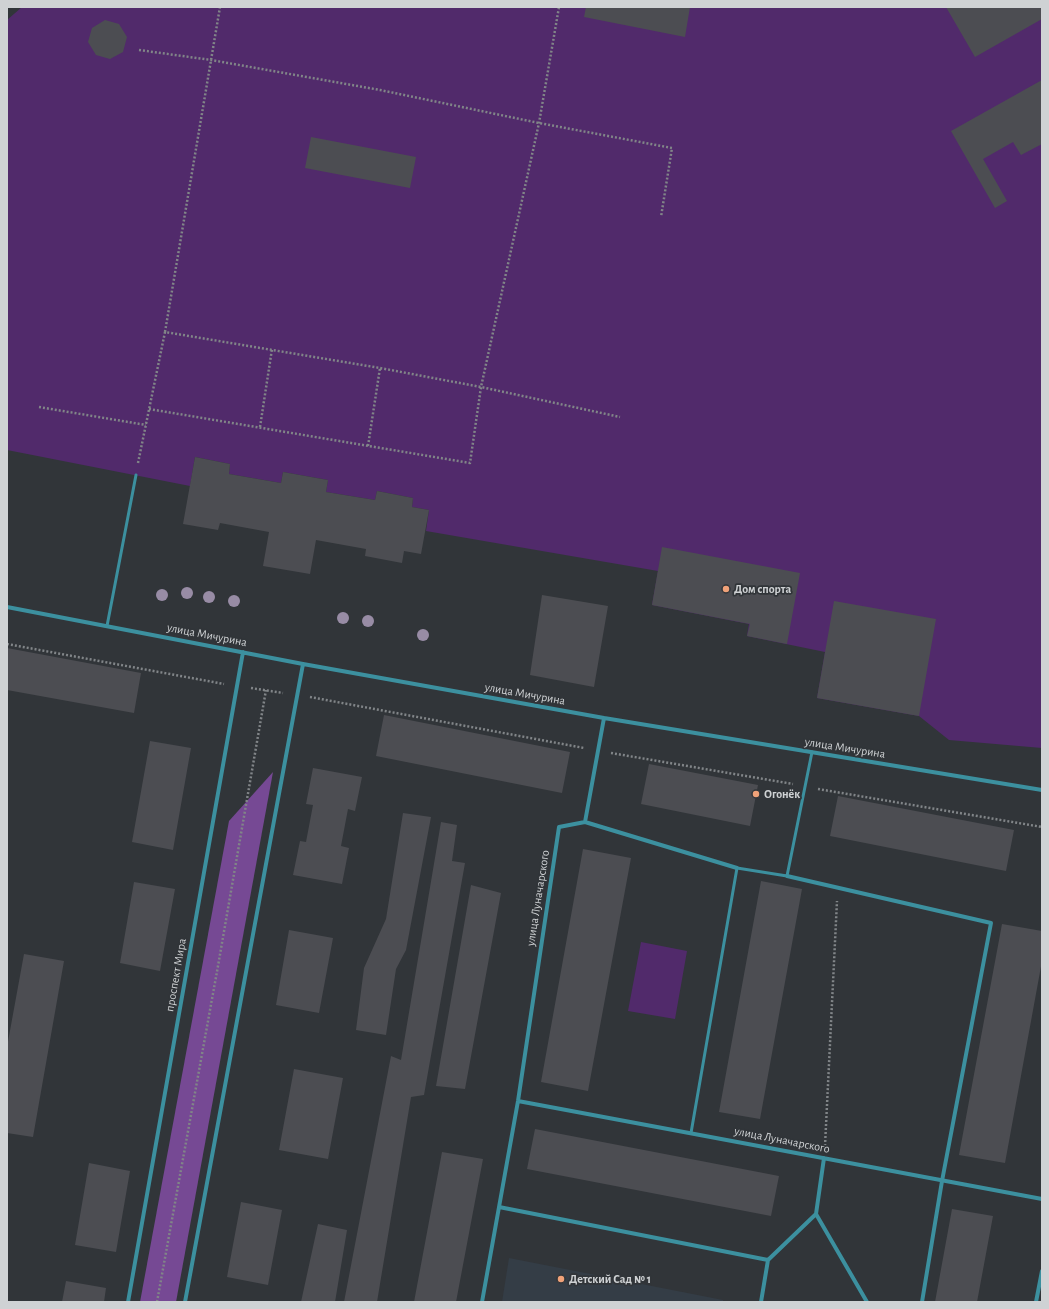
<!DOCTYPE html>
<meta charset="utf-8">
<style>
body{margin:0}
#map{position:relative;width:1049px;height:1309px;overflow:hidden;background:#313539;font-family:"Alegreya Sans",sans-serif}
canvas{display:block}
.frame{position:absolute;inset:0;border:8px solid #cfd2d4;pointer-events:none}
</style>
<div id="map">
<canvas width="1049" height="1309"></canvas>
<div class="frame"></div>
</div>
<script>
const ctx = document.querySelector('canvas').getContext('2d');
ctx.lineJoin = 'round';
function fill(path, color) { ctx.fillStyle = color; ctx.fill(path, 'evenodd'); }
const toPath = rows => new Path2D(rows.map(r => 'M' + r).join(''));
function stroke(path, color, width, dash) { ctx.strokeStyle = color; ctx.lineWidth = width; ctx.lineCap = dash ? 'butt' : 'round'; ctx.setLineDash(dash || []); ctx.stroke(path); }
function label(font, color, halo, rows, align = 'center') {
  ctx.font = font + ' "Alegreya Sans",sans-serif'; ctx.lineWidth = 3.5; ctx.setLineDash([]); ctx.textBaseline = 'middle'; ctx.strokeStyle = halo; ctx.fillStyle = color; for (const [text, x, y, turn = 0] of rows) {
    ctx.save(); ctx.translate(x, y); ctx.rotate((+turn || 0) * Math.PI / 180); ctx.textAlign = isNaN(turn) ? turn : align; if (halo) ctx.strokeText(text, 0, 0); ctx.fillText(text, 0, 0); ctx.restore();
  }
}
fill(toPath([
 [509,1258,723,1300,723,1302,502,1302]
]), '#343d46');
fill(toPath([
 [22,7,1042,7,1042,748,949,740,919,716,817,698,825,652,747,636,749,624,652,605,658,571,426,531,429,510,412,507,413,498,377,491,375,500,326,492,328,480,283,472,281,483,229,474,230,464,195,457,190,486,7,450,7,20],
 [641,942,687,951,675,1019,628,1011]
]), '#512a6b');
fill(toPath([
 [273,772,176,1302,140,1302,229,821]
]), '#764994');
fill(toPath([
 [586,7,690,7,685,37,584,17],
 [946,7,1042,7,1042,19,975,57],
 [105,20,119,24,127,37,123,52,110,59,96,55,88,42,92,28],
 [1042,80,1042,144,1021,155,1013,142,983,159,1007,201,995,208,951,131],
 [311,137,416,157,410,188,305,168],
 [195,457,230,464,229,474,281,483,283,472,328,480,326,492,375,500,377,491,413,498,412,507,429,510,421,554,404,551,402,563,365,556,366,549,316,540,310,574,263,566,269,532,220,523,218,530,183,524],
 [662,547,800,573,787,644,747,636,750,624,652,605],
 [542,595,608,606,594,687,530,675],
 [834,601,936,619,919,716,817,698],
 [7,648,141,673,134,713,7,690],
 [384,715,570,752,562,793,376,756],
 [150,741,191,748,173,850,132,842],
 [649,764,758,785,750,826,641,804],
 [313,768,362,777,355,811,348,809,341,846,349,848,342,884,293,875,300,841,306,842,313,805,306,804],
 [838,796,1014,830,1006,871,830,836],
 [403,813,431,817,406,950,396,969,386,1035,356,1030,364,968,386,919],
 [441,822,457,825,452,861,465,863,424,1095,411,1097,377,1302,344,1302,391,1056,401,1060],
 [583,849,631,858,588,1091,541,1082],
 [761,881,802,889,760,1119,719,1112],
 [134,882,175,889,160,971,120,963],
 [471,885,501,893,465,1089,436,1086],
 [1002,924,1042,931,1042,961,1005,1163,959,1155],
 [289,930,333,938,319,1013,276,1005],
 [24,954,64,961,33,1137,7,1133,7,1047],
 [294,1069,343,1078,328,1159,279,1150],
 [535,1129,779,1176,771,1216,527,1169],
 [442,1152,483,1159,456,1302,414,1302],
 [89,1163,130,1171,116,1252,75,1245],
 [241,1202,282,1210,268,1285,227,1277],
 [952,1209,993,1216,977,1302,935,1302],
 [318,1224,347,1230,335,1302,301,1302],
 [66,1281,106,1288,104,1302,62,1302]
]), '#4c4d52');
stroke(toPath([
 [139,50,211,60,380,90,539,123,672,148,661,217],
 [165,332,220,7],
 [39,407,146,425],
 [149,409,470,463,481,387,539,123,559,7],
 [260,427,272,349],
 [368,446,380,368],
 [138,463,165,332,380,368,481,387,620,417],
 [7,644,224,684],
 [251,688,283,693],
 [310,697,584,748],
 [611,753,793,784],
 [818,789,1042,827],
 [825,1146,837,901],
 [157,1302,218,966,266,690]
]), '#818588', 2.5, [2, 2]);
stroke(toPath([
 [107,626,136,475],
 [691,1133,737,868,787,876,812,752]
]), '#3c909f', 3);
stroke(toPath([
 [7,607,303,664,604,718,1042,790],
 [585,822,737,868],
 [787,876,991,923,942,1181,922,1302],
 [518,1101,1042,1199],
 [499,1207,768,1260,761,1302],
 [816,1214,867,1302],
 [768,1260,816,1214,824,1158],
 [128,1302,243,652],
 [185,1302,303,664],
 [482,1302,518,1101,559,827,585,822,604,718],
 [1036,1302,1042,1271]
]), '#3c909f', 4);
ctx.fillStyle = '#988ca5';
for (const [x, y] of [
 [187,593],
 [162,595],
 [209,597],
 [234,601],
 [343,618],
 [368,621],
 [423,635]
]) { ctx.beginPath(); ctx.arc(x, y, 6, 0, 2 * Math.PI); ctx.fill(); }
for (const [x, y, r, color] of [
 [726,589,4,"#f0a279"],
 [756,794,4,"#f0a279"],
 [561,1279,4,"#f0a279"]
]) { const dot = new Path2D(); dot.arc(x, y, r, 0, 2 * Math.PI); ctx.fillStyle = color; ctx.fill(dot); stroke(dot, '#313539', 1.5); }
label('bold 12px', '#cfd2d4', '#313539', [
 ["Дом спорта",734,589],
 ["Огонёк",764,794],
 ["Детский Сад № 1",569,1279]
], 'left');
label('12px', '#cfd2d4', '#313539', [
 ["улица Мичурина",207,635,11],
 ["улица Мичурина",525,694,10],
 ["улица Мичурина",845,748,9],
 ["улица Луначарского",538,898,-81],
 ["проспект Мира",176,975,-80],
 ["улица Луначарского",782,1140,11]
]);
</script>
